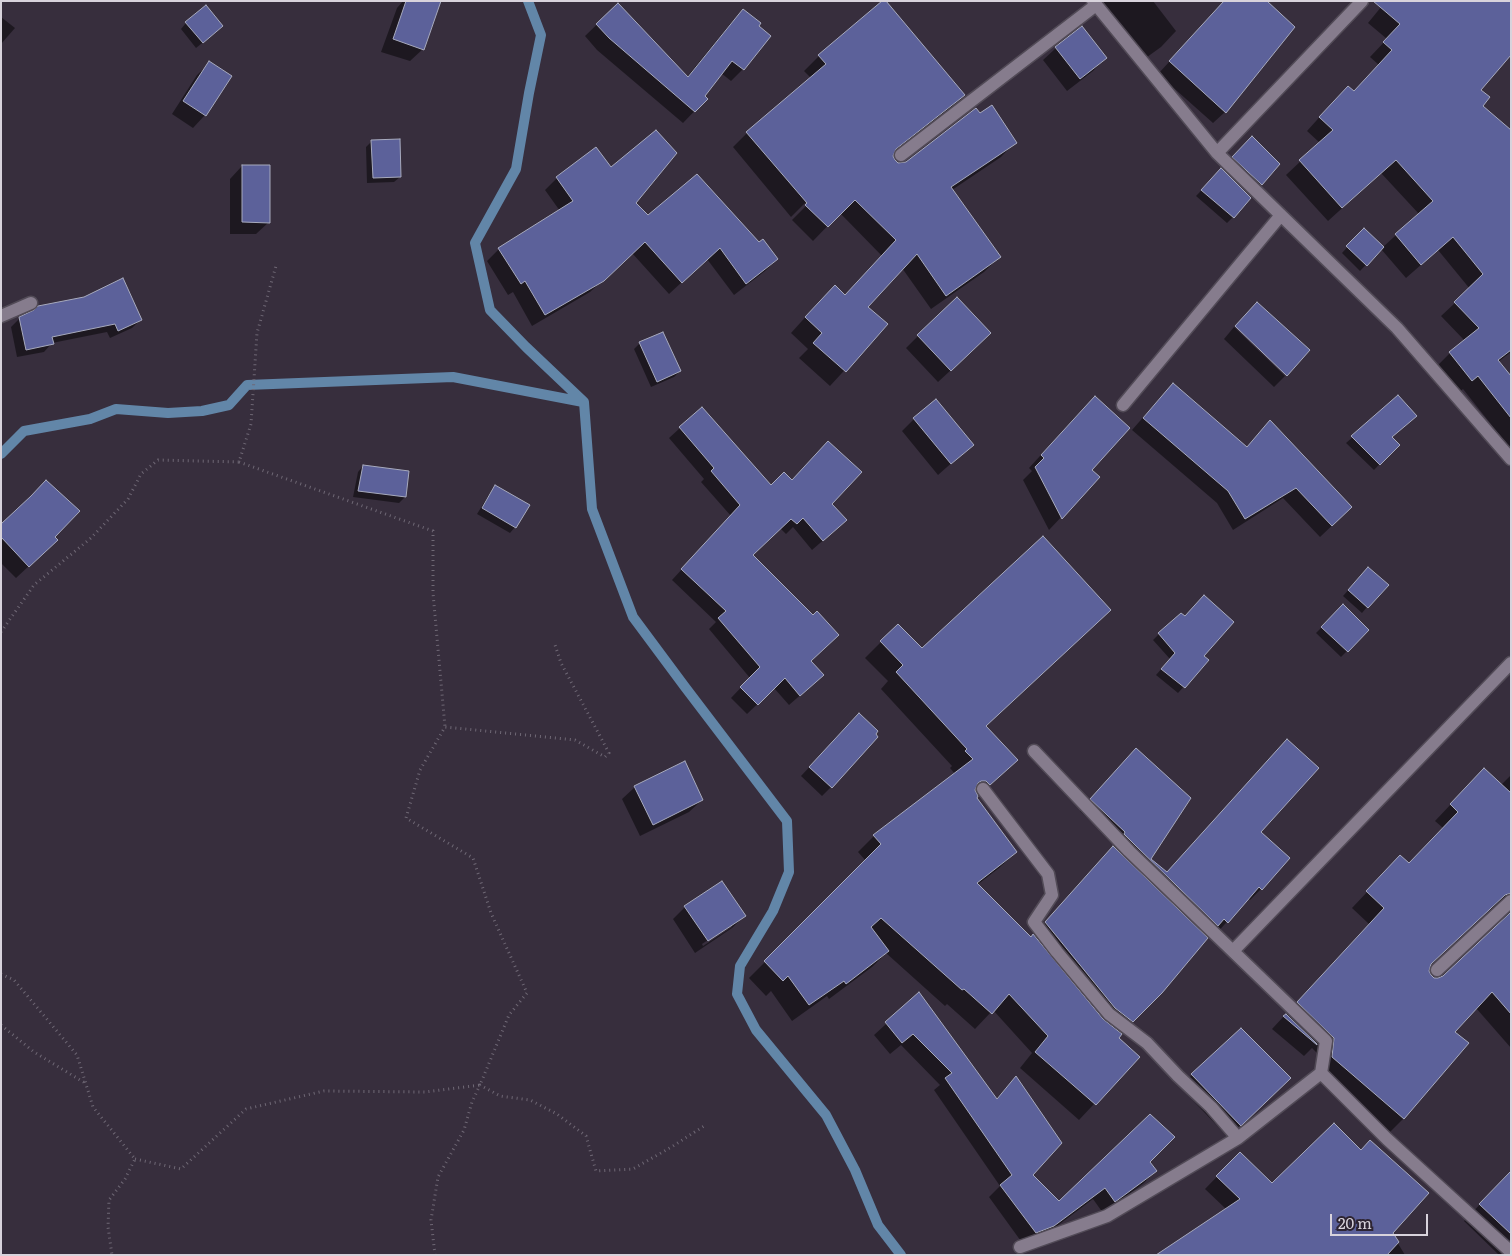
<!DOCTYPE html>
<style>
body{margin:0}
#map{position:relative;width:1512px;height:1256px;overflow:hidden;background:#372e3d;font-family:Literata,serif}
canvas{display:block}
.frame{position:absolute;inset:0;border:2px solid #d8d3dc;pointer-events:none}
.scale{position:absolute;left:1330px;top:1214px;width:98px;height:22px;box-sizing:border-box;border:2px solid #d8d3dc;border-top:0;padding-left:6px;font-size:15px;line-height:18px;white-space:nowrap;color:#d8d3dc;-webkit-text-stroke:4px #2d2432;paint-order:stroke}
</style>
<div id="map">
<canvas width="1512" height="1256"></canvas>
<div class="frame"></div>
<div class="scale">20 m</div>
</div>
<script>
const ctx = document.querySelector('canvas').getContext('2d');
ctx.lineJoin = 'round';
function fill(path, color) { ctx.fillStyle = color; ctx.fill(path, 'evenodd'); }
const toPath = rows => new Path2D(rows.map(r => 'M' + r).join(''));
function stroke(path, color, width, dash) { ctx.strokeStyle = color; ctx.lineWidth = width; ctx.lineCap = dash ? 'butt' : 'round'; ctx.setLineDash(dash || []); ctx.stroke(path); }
fill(toPath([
 [403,1,425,1,423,49,410,61,381,52,397,8],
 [1097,1,1153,1,1176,31,1161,47,1143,60],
 [1225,1,1225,112,1213,123,1158,74],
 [1386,1,1480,90,1481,106,1511,132,1511,352,1498,362,1511,378,1511,464,1495,445,1502,438,1463,389,1457,394,1436,367,1450,353,1465,341,1441,316,1470,289,1438,250,1406,278,1381,249,1360,271,1342,253,1364,229,1383,247,1419,214,1381,173,1328,221,1286,175,1320,143,1307,131,1334,101,1354,92,1379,65,1370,57,1387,39,1368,23],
 [617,5,686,78,731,23,743,11,743,69,731,81,721,73,704,96,706,99,683,123,597,50,585,36],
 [1,17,15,28,1,44],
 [186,23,216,32,196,48,181,29],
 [1082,28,1105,58,1093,71,1067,91,1043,60,1056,48],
 [819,56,963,95,949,110,893,153,892,156,894,161,898,164,1015,142,1001,157,952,190,999,257,984,272,931,309,902,268,866,307,886,325,830,386,799,358,808,349,791,333,820,301,845,296,882,256,840,213,813,241,792,220,812,200,810,198,791,217,733,147,747,133,811,78,804,71],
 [210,63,205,115,193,128,172,114,197,75],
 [1252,138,1278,164,1255,190,1228,163],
 [372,141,400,177,394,182,367,183,366,147],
 [596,149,634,203,648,217,759,244,777,259,765,271,734,295,707,259,669,294,632,253,590,292,532,326,513,292,508,295,487,261,499,249,560,211,545,190,557,178],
 [242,166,269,222,256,234,230,234,230,179],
 [1221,170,1233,217,1227,223,1196,196],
 [20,318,141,319,132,328,110,338,107,332,52,343,44,352,17,357,11,327],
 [1234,327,1285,376,1274,387,1224,339],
 [662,333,680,371,674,377,651,387,634,349,640,343],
 [918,336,977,346,938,382,906,348],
 [1161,397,1246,448,1339,519,1320,537,1283,498,1233,530,1217,503,1132,430],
 [1398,397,1391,437,1398,445,1374,470,1346,443],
 [702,408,771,486,792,481,830,503,835,530,812,550,793,527,786,534,780,528,751,556,810,661,812,685,789,705,774,688,747,714,731,698,750,678,709,629,716,622,672,580,731,516,701,482,704,479,669,438],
 [1082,410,1090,470,1099,477,1049,530,1023,480,1032,471,1029,468],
 [914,419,973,444,938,475,902,431],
 [363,466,405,497,399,503,353,497,358,472],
 [496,487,515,527,510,533,477,514,490,493],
 [1,526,44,552,16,578,1,563],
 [1362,575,1367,607,1362,613,1343,596],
 [1343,606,1368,630,1341,657,1316,633],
 [898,625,984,727,1000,776,976,798,1016,852,999,868,977,885,1031,939,1115,844,1080,811,1125,762,1189,798,1150,860,1167,873,1259,832,1261,889,1250,900,1248,898,1216,934,1212,931,1205,937,1161,992,1117,1038,1138,1057,1079,1120,1020,1068,1032,1053,993,1010,975,1029,947,1004,945,1006,886,953,872,967,829,999,827,996,792,1021,771,991,766,996,749,978,866,861,858,852,874,836,955,774,950,768,952,766,881,689,888,681,865,658],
 [1159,634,1202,656,1208,660,1178,693,1156,675,1170,659,1153,640],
 [850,724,831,787,822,796,801,776],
 [1511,775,1511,1048,1476,1008,1454,1032,1404,1118,1388,1134,1316,1074,1318,1054,1312,1048,1304,1056,1272,1029,1369,924,1352,908,1385,873,1409,865,1443,828,1435,821,1469,785,1501,785],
 [1493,908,1498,909,1504,916,1501,923,1443,977,1438,979,1431,977,1428,971,1430,965,1488,911],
 [635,787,702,800,689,812,640,836,622,799],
 [685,907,744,916,732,928,695,953,673,919],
 [732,924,732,927,703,946,702,944],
 [919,994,996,1099,1015,1078,1031,1175,1059,1203,1149,1162,1155,1171,1144,1183,1103,1213,1093,1199,1041,1238,1023,1244,989,1197,1000,1186,934,1090,940,1085,901,1045,890,1054,874,1035],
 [1192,1075,1277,1090,1228,1137,1180,1087],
 [1240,1153,1272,1185,1391,1232,1405,1255,1358,1255,1226,1209,1205,1189],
 [1511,1172,1511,1255,1499,1255,1464,1221]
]), '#0007');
stroke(toPath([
 [528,1,541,35,529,93,516,169,475,243,490,310,526,347,584,402,592,509,633,617,685,687,787,821,789,872,773,911,740,966,737,994,756,1030,826,1115,855,1170,878,1225,901,1255],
 [1,454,24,431,90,419,116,409,168,413,202,411,229,405,247,385,453,377,583,402]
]), '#6286a8', 10);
const building = toPath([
 [406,1,441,1,424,50,393,39,406,1],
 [882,1,886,1,965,95,896,149,893,156,895,160,898,163,906,162,976,108,980,113,992,105,1017,143,951,187,1001,257,946,296,917,254,868,307,888,324,846,372,813,343,822,333,805,317,835,285,845,295,896,240,855,200,828,227,805,205,807,203,746,132,826,64,818,55,882,1],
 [1224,1,1267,1,1295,27,1226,113,1169,61,1224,1],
 [1373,1,1511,1,1511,55,1481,90,1490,97,1483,106,1511,130,1511,350,1498,360,1511,376,1511,418,1478,376,1472,381,1449,352,1479,328,1454,302,1483,274,1453,237,1421,265,1395,234,1433,201,1396,160,1342,208,1299,160,1333,130,1319,117,1348,86,1354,91,1392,50,1383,42,1400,24,1373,1],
 [618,3,688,77,743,9,761,23,759,26,771,36,744,70,732,61,705,96,708,99,695,112,609,38,596,24,618,3],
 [206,5,223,26,203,43,185,22,206,5],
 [1082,26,1107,58,1080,79,1055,47,1082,26],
 [209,61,232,76,206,116,183,101,209,61],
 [656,130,677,153,636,203,648,215,697,174,759,242,763,239,778,259,746,284,720,248,682,283,645,242,604,281,545,315,525,281,521,284,498,248,573,201,556,177,596,147,611,167,656,130],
 [1252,136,1280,164,1262,185,1232,157,1252,136],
 [400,139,401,177,373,178,371,140,400,139],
 [242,165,270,165,270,223,242,222,242,165],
 [1221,168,1251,198,1234,218,1201,190,1221,168],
 [1364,228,1384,247,1367,266,1346,246,1364,228],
 [123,278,142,320,118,331,115,324,52,337,54,344,26,350,19,317,34,310,38,306,84,297,123,278],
 [957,297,991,333,951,371,917,335,957,297],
 [1257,302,1310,350,1287,376,1235,326,1257,302],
 [663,332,681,371,657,382,639,342,663,332],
 [1173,383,1247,447,1270,420,1352,507,1332,526,1296,488,1245,519,1228,491,1143,418,1173,383],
 [1398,395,1417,416,1392,437,1400,445,1380,465,1351,436,1398,395],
 [1095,396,1130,428,1092,470,1100,477,1062,519,1035,467,1044,458,1041,455,1095,396],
 [936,399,974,445,951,464,913,418,936,399],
 [702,407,771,485,784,472,792,480,828,441,862,472,832,504,847,520,823,541,803,518,797,524,791,519,753,555,813,615,817,611,839,635,811,661,824,675,800,696,785,678,758,705,740,687,760,667,718,618,726,611,681,569,740,505,711,471,714,468,679,427,702,407],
 [363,465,409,471,406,497,358,491,363,465],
 [46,480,80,511,55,537,58,540,29,567,1,537,1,524,31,496,46,480],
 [495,485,530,505,516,528,482,508,495,485],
 [1043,536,1111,610,986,726,1018,760,990,785,986,781,981,781,978,783,975,790,978,796,977,798,1017,852,977,883,1031,937,1033,934,1103,1019,1122,1034,1119,1038,1140,1057,1096,1105,1035,1052,1048,1036,1009,994,992,1014,964,989,962,990,881,918,871,927,889,951,846,984,844,981,809,1005,788,976,783,981,764,961,881,844,873,835,973,759,965,751,967,749,896,672,903,665,880,641,898,624,922,648,1043,536],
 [1368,567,1389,585,1368,608,1348,590,1368,567],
 [1204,595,1234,622,1204,656,1209,660,1185,688,1161,669,1175,653,1158,633,1181,613,1185,616,1204,595],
 [1343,604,1369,630,1348,652,1321,627,1343,604],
 [859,713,878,731,876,734,878,737,832,788,809,767,859,713],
 [1287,739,1319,768,1261,832,1290,858,1262,890,1259,887,1228,923,1224,919,1218,926,1135,845,1124,834,1125,832,1090,799,1136,748,1191,798,1151,859,1167,872,1287,739],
 [685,761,703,800,653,825,634,786,685,761],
 [1484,768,1511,793,1511,893,1505,895,1431,964,1429,971,1431,975,1434,978,1438,978,1443,976,1511,912,1511,1014,1492,992,1455,1032,1469,1043,1404,1119,1332,1057,1334,1038,1297,1002,1384,908,1366,891,1400,855,1409,863,1458,812,1450,804,1484,768],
 [1113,846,1208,938,1162,993,1133,1022,1115,1008,1045,922,1113,846],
 [722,881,746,916,708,941,684,906,722,881],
 [919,992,997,1099,1016,1076,1062,1143,1033,1175,1059,1201,1150,1114,1175,1137,1150,1162,1157,1171,1115,1202,1105,1188,1054,1226,1036,1233,1000,1185,1012,1175,945,1078,952,1073,913,1034,902,1043,885,1022,919,992],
 [1286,1014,1317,1044,1317,1045,1283,1016,1286,1014],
 [1241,1028,1291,1078,1241,1126,1191,1074,1241,1028],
 [1334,1123,1361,1150,1370,1140,1429,1193,1393,1233,1399,1242,1387,1255,1156,1255,1240,1199,1216,1176,1240,1152,1272,1183,1334,1123],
 [1511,1171,1511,1234,1479,1204,1511,1171]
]);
fill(building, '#5c619a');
stroke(building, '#a7aabd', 1);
const minor = toPath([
 [1093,1,1217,153,1397,328,1511,459],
 [1217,153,1362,1],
 [901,155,1096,5],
 [1,316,31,303],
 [1123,405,1281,215],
 [1034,751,1129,851,1326,1041,1321,1073],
 [983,789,1048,874,1052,895,1034,922,1057,952,1109,1014,1147,1043,1178,1076,1211,1107,1238,1138],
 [1233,951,1511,663],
 [1437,970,1511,901],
 [1020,1247,1107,1216,1238,1138,1321,1073,1387,1139,1511,1252]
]);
stroke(minor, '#524b57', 15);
stroke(toPath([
 [239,462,433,531,433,593,445,727],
 [1,632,34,585,91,538,128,499,141,474,158,460,239,462,251,424,257,333,276,266],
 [1,974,14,980,77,1055,93,1107,135,1159,125,1179,109,1200,108,1227,112,1255],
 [1,1025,34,1052,85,1083],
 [135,1159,181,1169,246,1109,324,1091,425,1092,480,1085,509,1015,527,993,491,913,473,858,406,818,420,770,445,727,575,740,605,757,609,753,561,663,554,642],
 [435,1255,431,1220,438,1177,464,1130,472,1102,480,1085,500,1096,530,1100,557,1114,586,1136,596,1171,633,1169,673,1146,704,1126]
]), '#6f6875', 3, [1, 4]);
stroke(minor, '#867c8d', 12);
</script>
